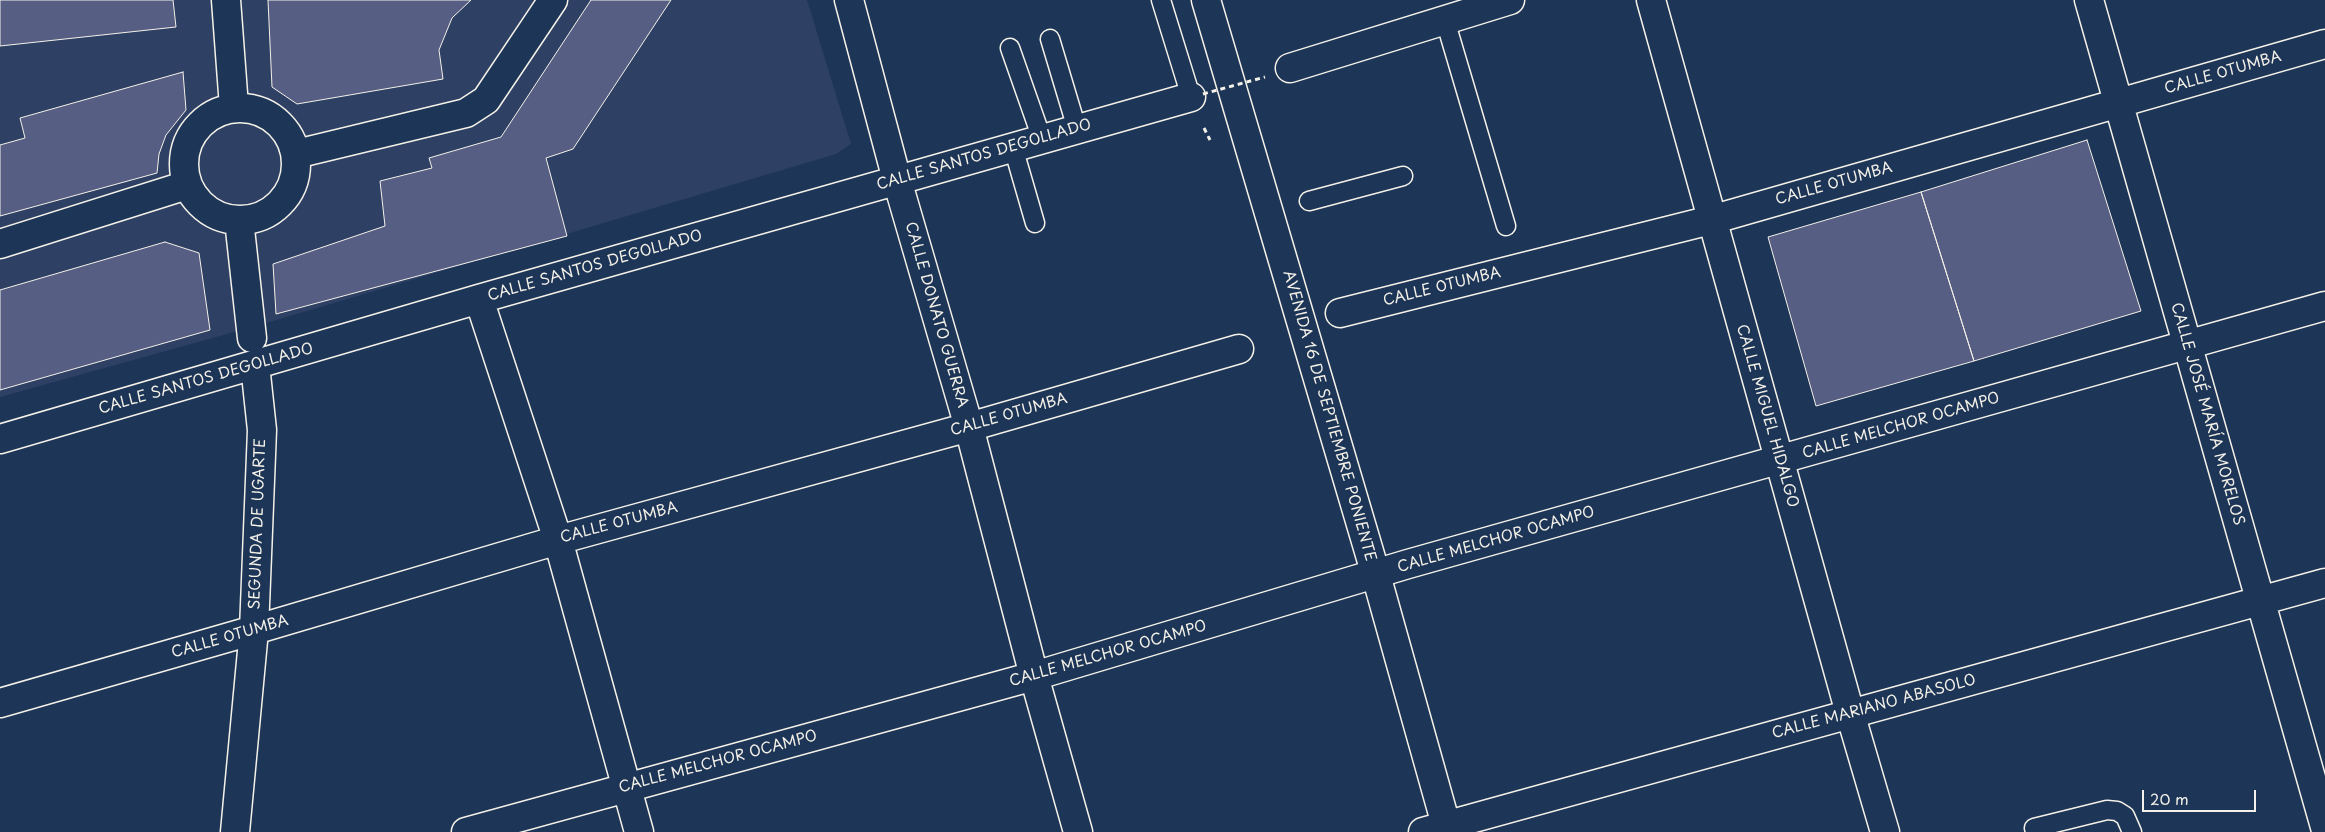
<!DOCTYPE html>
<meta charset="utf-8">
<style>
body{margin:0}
#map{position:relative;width:2325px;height:832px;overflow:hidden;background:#1d3557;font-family:"Playpen Sans",sans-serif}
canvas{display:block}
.scale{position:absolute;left:2142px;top:790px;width:114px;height:22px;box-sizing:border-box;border:2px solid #f4f1e8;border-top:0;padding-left:6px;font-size:15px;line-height:18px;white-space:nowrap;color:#f4f1e8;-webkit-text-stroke:4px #1d3557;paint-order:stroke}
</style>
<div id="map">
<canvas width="2325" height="832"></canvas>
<div class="scale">20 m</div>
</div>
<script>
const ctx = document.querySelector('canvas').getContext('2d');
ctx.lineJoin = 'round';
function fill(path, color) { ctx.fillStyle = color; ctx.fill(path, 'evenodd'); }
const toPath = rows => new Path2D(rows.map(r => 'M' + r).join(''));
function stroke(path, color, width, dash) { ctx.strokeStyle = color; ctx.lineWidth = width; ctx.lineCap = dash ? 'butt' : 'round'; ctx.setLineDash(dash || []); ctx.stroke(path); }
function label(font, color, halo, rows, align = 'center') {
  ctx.font = font + ' "Playpen Sans",sans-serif'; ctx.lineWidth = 4; ctx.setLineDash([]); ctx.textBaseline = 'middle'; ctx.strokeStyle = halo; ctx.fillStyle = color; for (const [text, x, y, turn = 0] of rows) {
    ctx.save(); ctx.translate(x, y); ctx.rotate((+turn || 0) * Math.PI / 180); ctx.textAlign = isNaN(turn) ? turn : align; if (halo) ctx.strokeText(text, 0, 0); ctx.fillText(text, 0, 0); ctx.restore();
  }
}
fill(toPath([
 [0,0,807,0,851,144,836,154,270,322,0,397]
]), '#2e4164');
const building = toPath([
 [0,0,173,0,176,27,0,46,0,0],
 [268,0,471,0,452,18,439,50,443,79,297,104,272,87,268,0],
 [591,0,671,0,573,149,546,158,567,236,276,314,273,264,385,226,380,181,432,168,429,158,501,137,591,0],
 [183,72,186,110,166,135,159,154,157,173,0,216,0,145,25,138,20,118,183,72],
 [2087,140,2141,311,1974,361,1921,192,2087,140],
 [1921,192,1974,361,1816,406,1768,237,1921,192],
 [165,242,199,253,210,330,0,390,0,290,165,242]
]);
fill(building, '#575e84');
stroke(building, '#f4f1e8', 1);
const lane = toPath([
 [1161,0,1191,97],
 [1445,20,1506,226],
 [1050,39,1077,129],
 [1010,48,1042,139],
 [1013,147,1035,223],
 [1309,201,1403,176],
 [2034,828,2107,810,2117,811,2125,816,2132,832]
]);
const street = toPath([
 [226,0,234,107],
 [849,0,897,180,969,427,1034,676,1078,832],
 [2089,0,2325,827],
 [1290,68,1510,0],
 '184 164a56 56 0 1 1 112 0a56 56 0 1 1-112 0Z',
 [296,154,466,113,486,100,553,0],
 [239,220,252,338],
 [0,244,187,185],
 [479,299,558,540,639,832],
 [1340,313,1711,220,2325,44],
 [0,439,479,299,1191,97],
 [0,703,254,630,558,540,969,427,1239,349],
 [235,832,254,630,262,430,255,365],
 [466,832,1034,676,1408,564,2325,306],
 [1423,832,2325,583]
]);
const primary = toPath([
 [1206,0,1376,575,1448,832],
 [1651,0,1850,713,1885,832]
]);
stroke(lane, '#f4f1e8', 21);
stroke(street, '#f4f1e8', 31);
stroke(primary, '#f4f1e8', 31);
stroke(toPath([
 [1204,128,1210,140]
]), '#f4f1e8', 3, [5, 4]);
stroke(lane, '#1d3557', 18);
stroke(street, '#1d3557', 28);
stroke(primary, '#1d3557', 28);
stroke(toPath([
 [1203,94,1265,77]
]), '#f4f1e8', 3, [5, 4]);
label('15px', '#f4f1e8', '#1d3557', [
 ["CALLE OTUMBA",2223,73,-16],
 ["CALLE SANTOS DEGOLLADO",984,155,-16],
 ["CALLE OTUMBA",1834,184,-16],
 ["CALLE SANTOS DEGOLLADO",595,266,-16],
 ["CALLE OTUMBA",1442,287,-14],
 ["CALLE DONATO GUERRA",936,315,74],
 ["CALLE SANTOS DEGOLLADO",206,379,-16],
 ["CALLE JOSÉ MARÍA MORELOS",2207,414,74],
 ["CALLE OTUMBA",1009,415,-16],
 ["AVENIDA 16 DE SEPTIEMBRE PONIENTE",1329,416,74],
 ["CALLE MIGUEL HIDALGO",1767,416,74],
 ["CALLE MELCHOR OCAMPO",1901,426,-16],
 ["CALLE OTUMBA",619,523,-15],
 ["SEGUNDA DE UGARTE",258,524,-88],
 ["CALLE MELCHOR OCAMPO",1496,540,-16],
 ["CALLE OTUMBA",230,637,-16],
 ["CALLE MELCHOR OCAMPO",1108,654,-16],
 ["CALLE MARIANO ABASOLO",1874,707,-15],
 ["CALLE MELCHOR OCAMPO",718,762,-15]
]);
</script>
